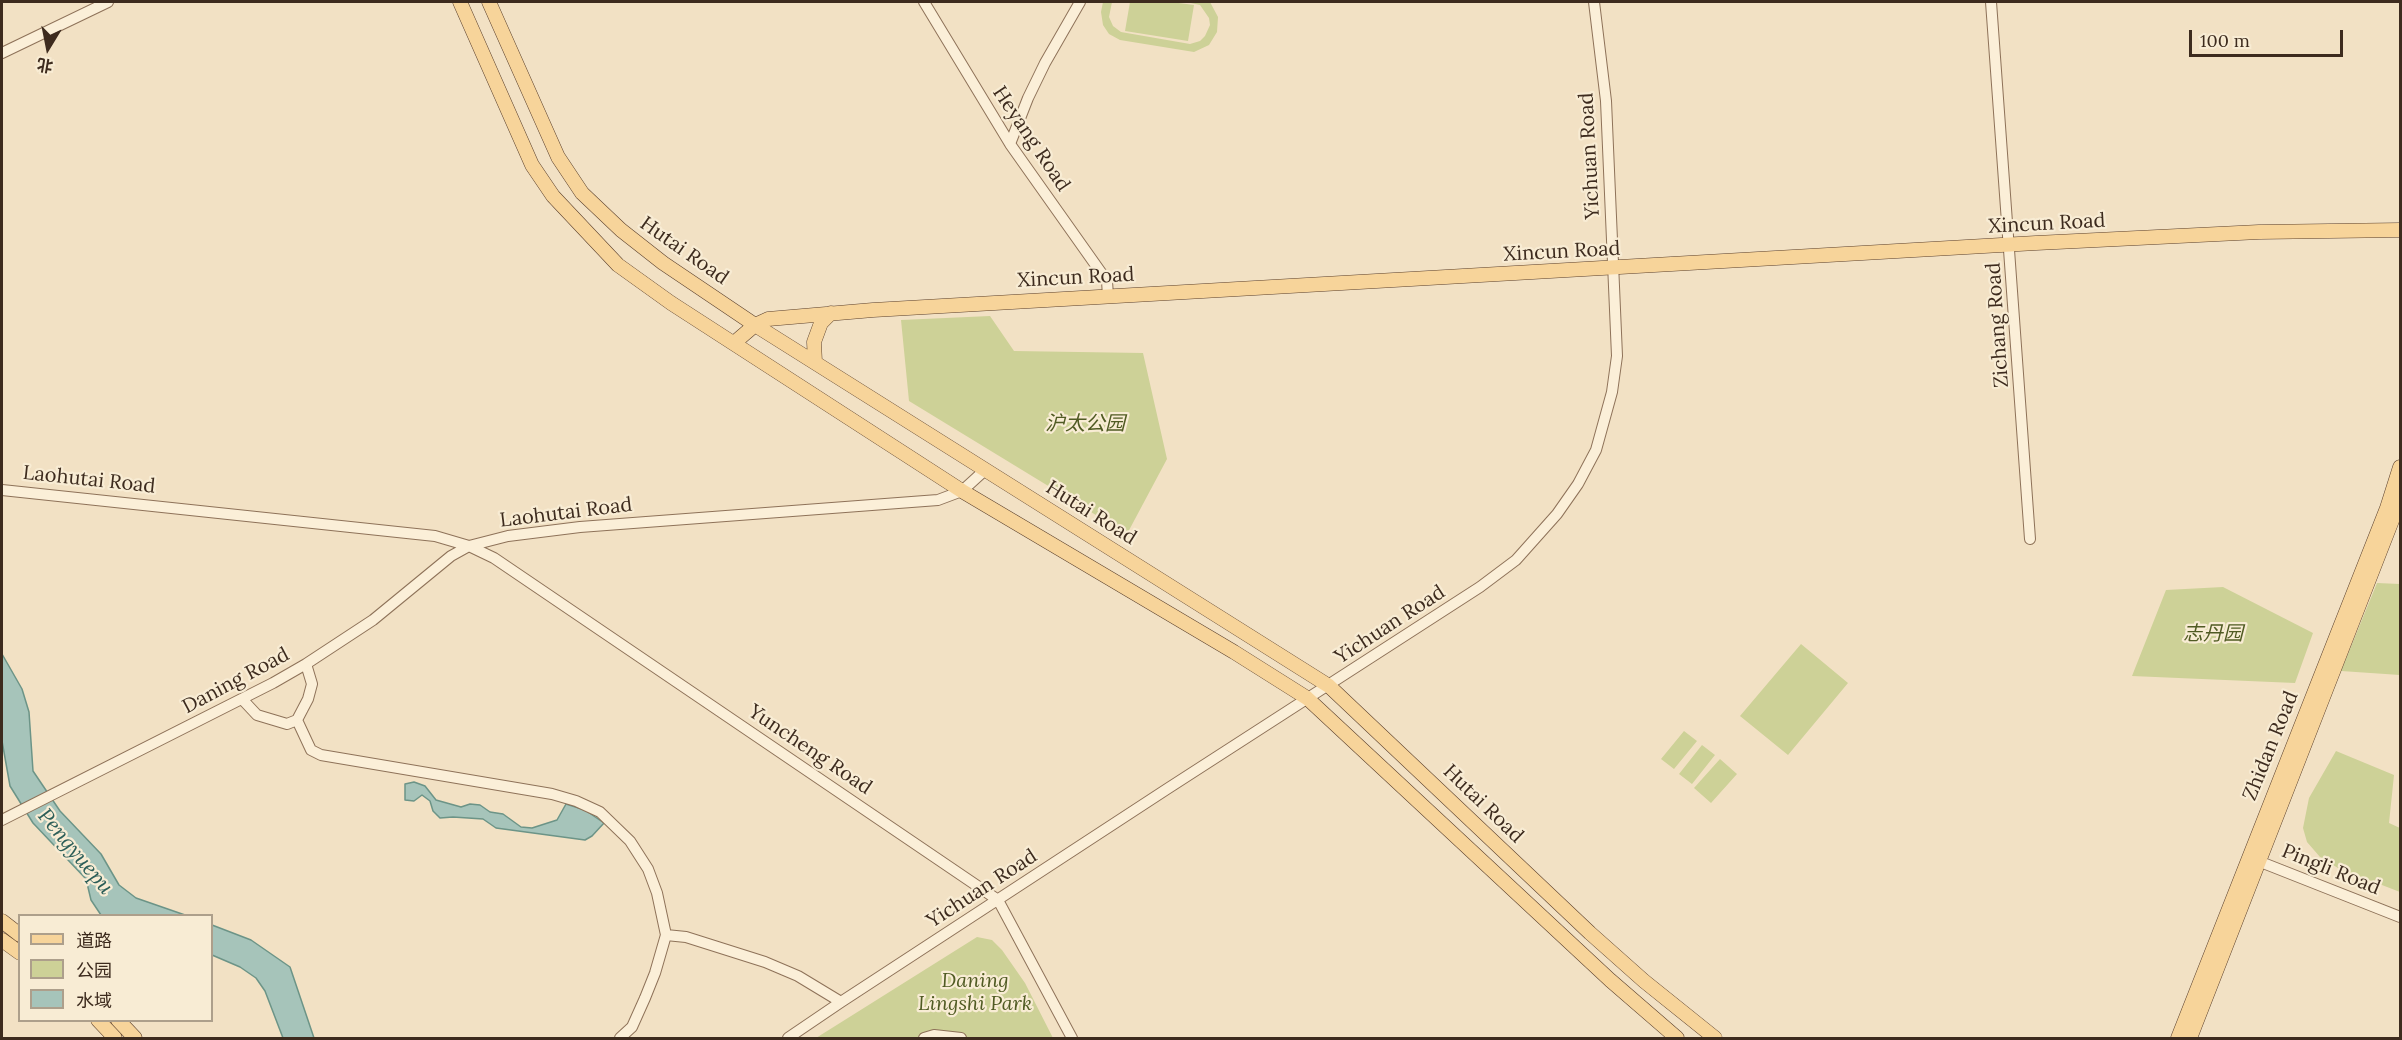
<!DOCTYPE html>
<meta charset="utf-8">
<style>
body{margin:0}
#map{position:relative;width:2402px;height:1040px;overflow:hidden;background:#f2e1c4;font-family:Lora,"Noto Sans SC",serif}
canvas{display:block}
.frame{position:absolute;inset:0;border:3px solid #3d2b1e;pointer-events:none}
.legend{position:absolute;left:18px;top:914px;width:195px;height:108px;box-sizing:border-box;background:#f8ecd4;border:2px solid #ad9f8b;margin:0;padding:8px 10px;list-style:none;font-size:18px;color:#3d2b1e}
.legend li{display:flex;align-items:center;gap:12px;height:30px}
.legend b{width:30px;border:2px solid #ad9f8b}
.north{position:absolute;left:18px;top:18px;width:60px;height:60px;-webkit-text-stroke:4px #f8ecd4;paint-order:stroke;rotate:190deg;font-size:16px;font-weight:700;line-height:24px;text-align:center;color:#3d2b1e}
.north::after{content:'';display:block;margin:auto;width:21px;height:27px;background:#3d2b1e;clip-path:polygon(50% 0,100% 100%,50% 72%,0 100%)}
.scale{position:absolute;left:2189px;top:30px;width:154px;height:27px;box-sizing:border-box;border:3px solid #3d2b1e;border-top:0;padding-left:8px;font-size:18px;line-height:21px;white-space:nowrap;color:#3d2b1e;-webkit-text-stroke:4px #f8ecd4;paint-order:stroke}
</style>
<div id="map">
<canvas width="2402" height="1040"></canvas>
<div class="frame"></div>
<ul class="legend">
<li><b style="height:8px;background:#f7d49a"></b>道路</li>
<li><b style="height:16px;background:#cdd197"></b>公园</li>
<li><b style="height:16px;background:#a6c4ba"></b>水域</li>
</ul>
<div class="north">北</div>
<div class="scale">100 m</div>
</div>
<script>
const ctx = document.querySelector('canvas').getContext('2d');
ctx.lineJoin = 'round';
function fill(path, color) { ctx.fillStyle = color; ctx.fill(path, 'evenodd'); }
const toPath = rows => new Path2D(rows.map(r => 'M' + r).join(''));
function stroke(path, color, width, dash) { ctx.strokeStyle = color; ctx.lineWidth = width; ctx.lineCap = dash ? 'butt' : 'round'; ctx.setLineDash(dash || []); ctx.stroke(path); }
function label(font, color, halo, rows, align = 'center') {
  ctx.font = font + ' Lora,"Noto Sans SC",serif'; ctx.lineWidth = 4.5; ctx.setLineDash([]); ctx.textBaseline = 'middle'; ctx.strokeStyle = halo; ctx.fillStyle = color; for (const [text, x, y, turn = 0] of rows) {
    ctx.save(); ctx.translate(x, y); ctx.rotate((+turn || 0) * Math.PI / 180); ctx.textAlign = isNaN(turn) ? turn : align; if (halo) ctx.strokeText(text, 0, 0); ctx.fillText(text, 0, 0); ctx.restore();
  }
}
fill(toPath([
 [1103,2,1112,2,1109,17,1113,26,1121,32,1190,44,1200,41,1205,36,1210,25,1209,18,1200,5,1186,2,1210,2,1218,17,1217,32,1209,45,1194,52,1120,40,1109,34,1103,25,1101,12],
 [1130,2,1171,2,1194,5,1188,41,1125,31],
 [990,316,1014,351,1143,353,1167,459,1127,534,909,401,901,320],
 [2377,583,2400,584,2400,675,2341,671],
 [2223,587,2313,633,2295,683,2132,676,2166,590],
 [1801,644,1848,683,1788,755,1740,716],
 [1684,731,1697,741,1674,769,1661,759],
 [1702,745,1715,755,1692,784,1679,774],
 [2336,751,2394,775,2389,823,2400,828,2400,892,2338,868,2320,857,2307,842,2303,828,2309,798],
 [1720,759,1737,774,1711,803,1694,788],
 [977,937,992,940,1002,950,1025,983,1053,1038,816,1038]
]), '#cdd197');
const water = toPath([
 [2,654,22,689,29,712,33,771,60,811,101,854,119,885,136,898,185,915,101,915,91,900,86,879,33,823,10,786,2,741,2,654],
 [414,782,425,786,436,800,461,807,470,804,480,805,490,812,503,814,521,827,532,828,557,820,566,804,585,810,604,823,592,836,585,840,496,828,483,819,453,817,440,818,433,811,430,801,422,795,414,801,405,800,405,784,414,782],
 [212,925,251,940,290,967,314,1038,283,1038,265,991,256,978,240,967,212,955,212,925]
]);
fill(water, '#a6c4ba');
stroke(water, '#6c9487', 1.5);
const minor = toPath([
 [924,2,1010,144,1107,281,1108,296],
 [1991,2,2030,539],
 [2,53,108,2],
 [1010,144,1028,98,1045,63,1080,2],
 [2,490,435,536,469,546,494,558,998,900,1072,1038],
 [306,664,312,684,308,699,297,720,311,750,321,755,552,794,576,801,600,812,630,841,648,869,657,893,666,935,686,937,765,962,798,976,841,1002],
 [242,699,257,715,287,724,297,720],
 [2,820,273,683,306,664,373,620,451,556,469,546,508,536,580,527,938,500,962,491,985,470],
 [2253,859,2400,917],
 [620,1038,632,1027,645,998,655,973,666,935],
 [788,1038,841,1002,1167,789,1480,587,1516,560,1557,514,1578,484,1596,450,1612,392,1617,356,1606,101,1594,2],
 [924,1038,934,1035,961,1038]
]);
const major = toPath([
 [460,2,532,165,553,196,618,265,671,303,962,491,1234,652,1307,698,1610,980,1677,1038],
 [489,2,558,157,582,193,621,230,663,263,755,325,1329,686,1590,933,1644,981,1715,1038],
 [734,343,755,325,768,319,873,310,2036,243,2259,232,2400,230],
 [815,362,814,342,821,323,831,313],
 [2,921,20,935],
 [2,940,20,953],
 [98,1020,115,1038],
 [118,1020,135,1038],
 [2178,1038,2387,508,2400,467],
 [2190,1038,2400,500]
]);
stroke(minor, '#8e7259', 12);
stroke(major, '#5b402d', 15);
stroke(minor, '#fbefd8', 10);
stroke(major, '#f7d49a', 14);
label('20px', '#3d2b1e', '#f8ecd4', [
 ["Heyang Road",1031,139,56],
 ["Yichuan Road",1590,156,-93],
 ["Xincun Road",2047,224,-3],
 ["Hutai Road",684,251,35],
 ["Xincun Road",1562,252,-3],
 ["Xincun Road",1076,278,-3],
 ["Zichang Road",1998,325,-94],
 ["Laohutai Road",89,480,6],
 ["Laohutai Road",566,513,-7],
 ["Hutai Road",1091,513,32],
 ["Yichuan Road",1390,625,-33],
 ["Daning Road",236,681,-28],
 ["Zhidan Road",2271,746,-68],
 ["Yuncheng Road",810,750,34],
 ["Hutai Road",1483,804,44],
 ["Pingli Road",2331,870,22],
 ["Yichuan Road",982,889,-33]
]);
label('italic 20px', '#505b23', '#f8ecd4', [
 ["沪太公园",1085,424],
 ["志丹园",2213,634],
 ["Daning",975,981],
 ["Lingshi Park",975,1004]
]);
label('italic 21px', '#2c5e58', '#f8ecd4', [
 ["Pengyuepu",75,852,50]
]);
</script>
